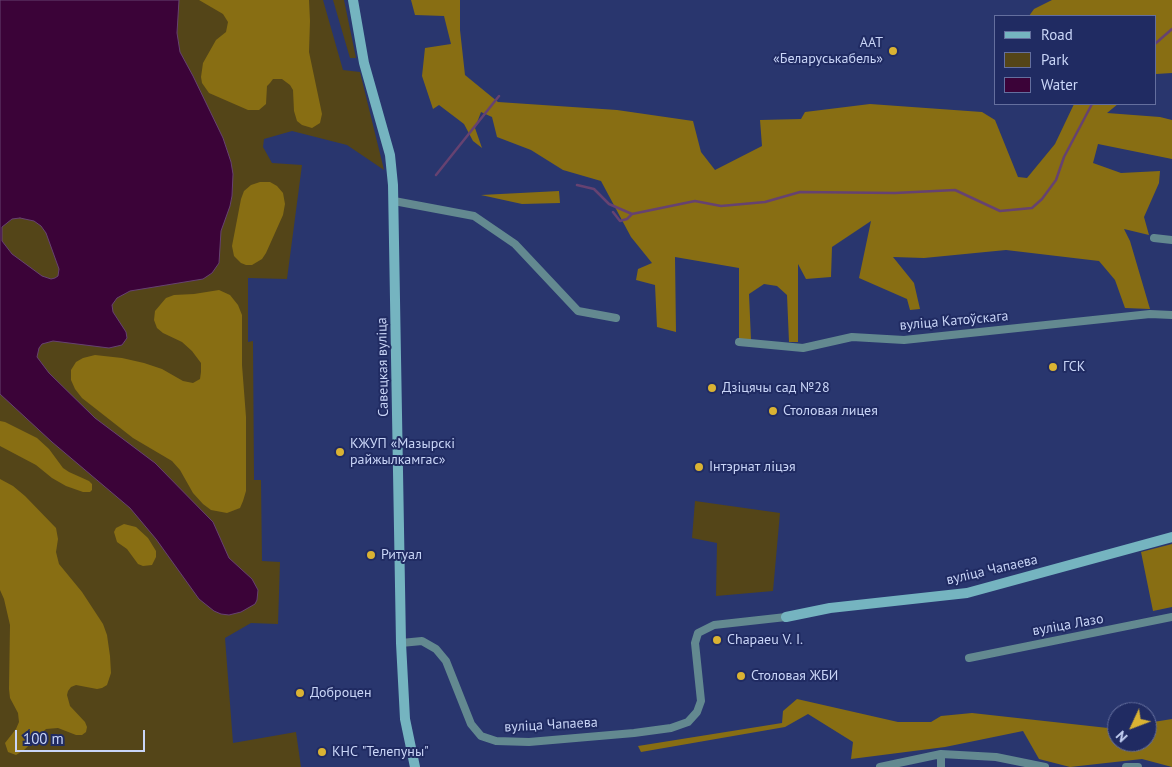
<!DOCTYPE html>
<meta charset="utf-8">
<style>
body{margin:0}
#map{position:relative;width:1172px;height:767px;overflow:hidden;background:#29366e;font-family:"PT Sans",sans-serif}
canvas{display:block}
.legend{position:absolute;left:994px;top:15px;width:162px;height:90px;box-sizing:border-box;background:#202b62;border:1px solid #646f9e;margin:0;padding:6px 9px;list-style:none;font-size:15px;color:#c9d5f7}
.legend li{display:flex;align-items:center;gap:10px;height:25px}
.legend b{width:25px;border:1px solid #646f9e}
.north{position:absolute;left:1107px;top:702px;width:50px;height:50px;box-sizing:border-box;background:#202b62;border:1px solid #646f9e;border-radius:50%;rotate:227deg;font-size:14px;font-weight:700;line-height:20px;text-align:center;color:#c9d5f7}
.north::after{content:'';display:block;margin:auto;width:18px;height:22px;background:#dab333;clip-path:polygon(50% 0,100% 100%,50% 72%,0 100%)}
.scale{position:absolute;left:15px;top:730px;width:130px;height:22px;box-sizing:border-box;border:2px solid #c9d5f7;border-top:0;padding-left:6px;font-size:15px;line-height:18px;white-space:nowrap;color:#c9d5f7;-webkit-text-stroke:4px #202b62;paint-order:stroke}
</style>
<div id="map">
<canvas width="1172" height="767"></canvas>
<ul class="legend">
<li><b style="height:6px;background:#75b4c0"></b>Road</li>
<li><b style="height:14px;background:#544518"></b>Park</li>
<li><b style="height:14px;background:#3b0338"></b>Water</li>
</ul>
<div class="north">N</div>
<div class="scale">100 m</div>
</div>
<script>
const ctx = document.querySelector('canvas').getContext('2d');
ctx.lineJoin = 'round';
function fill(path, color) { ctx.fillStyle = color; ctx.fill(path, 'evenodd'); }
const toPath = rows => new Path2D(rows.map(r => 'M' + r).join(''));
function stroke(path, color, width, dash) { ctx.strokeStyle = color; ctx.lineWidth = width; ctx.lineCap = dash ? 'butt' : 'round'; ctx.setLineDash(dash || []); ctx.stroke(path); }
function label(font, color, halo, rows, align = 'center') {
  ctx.font = font + ' "PT Sans",sans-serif'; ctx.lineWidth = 4; ctx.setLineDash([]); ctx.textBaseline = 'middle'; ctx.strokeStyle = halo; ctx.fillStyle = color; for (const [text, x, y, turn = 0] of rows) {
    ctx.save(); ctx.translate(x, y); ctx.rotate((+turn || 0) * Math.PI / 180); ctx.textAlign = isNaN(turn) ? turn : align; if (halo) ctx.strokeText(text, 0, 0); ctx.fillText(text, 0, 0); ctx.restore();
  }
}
fill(toPath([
 [0,0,323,0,343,70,360,72,384,170,347,145,292,131,264,139,263,147,272,163,302,165,287,279,248,278,248,342,253,341,254,480,261,480,262,561,280,562,278,624,251,623,225,638,233,743,296,732,301,767,0,767],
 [333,0,344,0,356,58,350,58],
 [695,501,780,513,773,591,716,596,717,543,692,538]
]), '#544518');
fill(toPath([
 [199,0,309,0,310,21,309,52,322,114,320,123,312,128,302,125,297,121,294,111,293,90,290,85,282,79,273,79,270,83,267,86,266,104,259,110,248,110,209,93,202,83,201,77,203,63,216,40,226,32,228,22,223,14],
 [411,0,460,0,460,30,465,75,498,102,617,110,693,121,701,152,715,170,762,146,760,120,801,119,805,112,870,104,982,112,995,120,1018,177,1027,178,1055,144,1074,104,1118,104,1107,113,1160,117,1172,120,1172,159,1098,144,1093,163,1121,173,1160,171,1159,183,1144,217,1149,235,1124,229,1130,241,1150,309,1125,308,1115,280,1099,261,1006,250,924,258,893,257,914,283,920,309,910,310,907,299,859,278,871,221,832,247,831,277,806,279,798,264,798,342,789,342,787,295,777,286,764,284,749,294,751,340,739,339,739,268,675,257,676,332,657,327,655,285,636,280,638,269,652,263,631,237,601,181,563,170,531,150,497,137,492,117,481,112,475,128,482,148,473,141,464,124,439,105,433,109,422,76,425,48,451,44,444,16,415,15],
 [1052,0,1172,0,1172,73,1156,74,1156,16,1029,16,1034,9],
 [260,182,270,182,277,186,283,193,285,204,283,215,266,253,262,259,252,265,246,265,241,263,234,256,232,246,241,199,244,191,251,185],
 [559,191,560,203,522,204,481,195],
 [219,290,230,295,238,305,242,315,242,365,246,417,246,491,243,501,240,508,227,513,211,510,203,504,193,493,180,470,172,461,133,438,82,398,75,389,71,380,71,370,76,362,83,358,95,355,122,358,144,363,162,369,183,381,193,383,200,379,201,372,201,363,192,351,182,342,163,333,157,328,154,320,155,311,166,298,174,295,194,294],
 [0,421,5,422,37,438,49,449,63,468,69,472,89,481,92,484,92,490,90,492,83,492,66,486,52,478,36,465,0,446],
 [0,479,13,486,25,496,56,528,58,539,56,552,59,564,82,592,103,624,107,635,110,656,111,673,107,685,102,688,97,689,76,685,71,687,68,691,67,695,70,706,85,722,87,727,86,732,82,735,76,735,58,728,46,729,24,750,16,755,8,752,5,743,16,729,19,722,18,713,10,698,9,689,10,625,4,599,0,590],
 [124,524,136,527,148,538,156,551,156,557,152,565,143,566,138,564,127,549,117,542,114,532,116,528],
 [1172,544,1172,607,1153,611,1141,552],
 [797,699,898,722,931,722,941,716,972,713,1108,728,1117,727,1117,742,1147,742,1147,723,1172,719,1172,767,1142,759,1070,767,1039,759,1023,731,945,747,851,759,853,742,808,714,785,727,641,752,638,746,782,723,783,711]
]), '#886e13');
const water = toPath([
 [0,0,179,0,177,33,180,52,193,76,223,138,231,162,233,174,232,196,230,206,221,231,219,263,212,273,203,279,130,291,117,298,112,305,113,312,126,332,127,338,122,345,109,348,53,341,42,344,39,348,37,357,49,373,95,418,155,463,213,522,229,558,252,579,258,590,257,600,255,604,241,612,229,615,221,614,214,611,199,599,156,539,130,508,52,442,0,394,0,0],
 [20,218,34,221,41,226,46,233,59,269,58,276,55,278,51,279,42,276,12,254,2,241,2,227,12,219,20,218]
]);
fill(water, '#3b0338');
stroke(water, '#664271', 1);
stroke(toPath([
 [1156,43,1172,29],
 [436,175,499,96],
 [577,185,594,189,609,204,632,214,695,201,721,206,765,202,800,192,895,193,955,190,1000,211,1032,208,1042,199,1056,180,1064,157,1092,104],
 [613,212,620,221,627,219,632,214]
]), '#664271', 2.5);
stroke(toPath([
 [394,201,474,216,515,244,578,311,616,318],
 [1154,238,1172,240],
 [739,342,803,348,852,337,904,340,1150,314,1172,315],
 [401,643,422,641,436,649,446,661,471,724,481,736,496,741,529,742,634,733,671,728,688,722,697,712,701,701,695,643,698,633,714,625,786,617],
 [969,658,1172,617],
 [941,754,941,767],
 [880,767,941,754,996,757,1045,767],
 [1126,767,1138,767]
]), '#638990', 8);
stroke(toPath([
 [353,0,364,63,390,155,393,185,401,643,405,719,415,767],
 [786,617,830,608,967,593,1172,537]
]), '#75b4c0', 10);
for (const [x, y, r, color] of [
 [893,51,5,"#dab333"],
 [1053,367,5,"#dab333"],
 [712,388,5,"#dab333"],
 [773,411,5,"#dab333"],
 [340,452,5,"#dab333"],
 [699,467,5,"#dab333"],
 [371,555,5,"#dab333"],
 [717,640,5,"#dab333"],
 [741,676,5,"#dab333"],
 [300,693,5,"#dab333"],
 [322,752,5,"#dab333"]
]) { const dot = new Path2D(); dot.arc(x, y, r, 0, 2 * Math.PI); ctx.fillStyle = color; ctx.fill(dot); stroke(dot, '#202b62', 2); }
label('14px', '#c9d5f7', '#202b62', [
 ["ААТ",883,43,"right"],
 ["«Беларуськабель»",883,59,"right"],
 ["ГСК",1063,367],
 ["Дзіцячы сад №28",722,388],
 ["Столовая лицея",783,411],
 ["КЖУП «Мазырскі",350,444],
 ["райжылкамгас»",350,460],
 ["Інтэрнат ліцэя",709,467],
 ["Ритуал",381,555],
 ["Chapaeu V. I.",727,640],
 ["Столовая ЖБИ",751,676],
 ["Доброцен",310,693],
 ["КНС \"Телепуны\"",332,752]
], 'left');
label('14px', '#c9d5f7', '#202b62', [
 ["вуліца Катоўскага",954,321,-5],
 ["Савецкая вуліца",383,367,-91],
 ["вуліца Чапаева",992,570,-13],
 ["вуліца Лазо",1068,625,-10],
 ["вуліца Чапаева",551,725,-3]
]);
</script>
